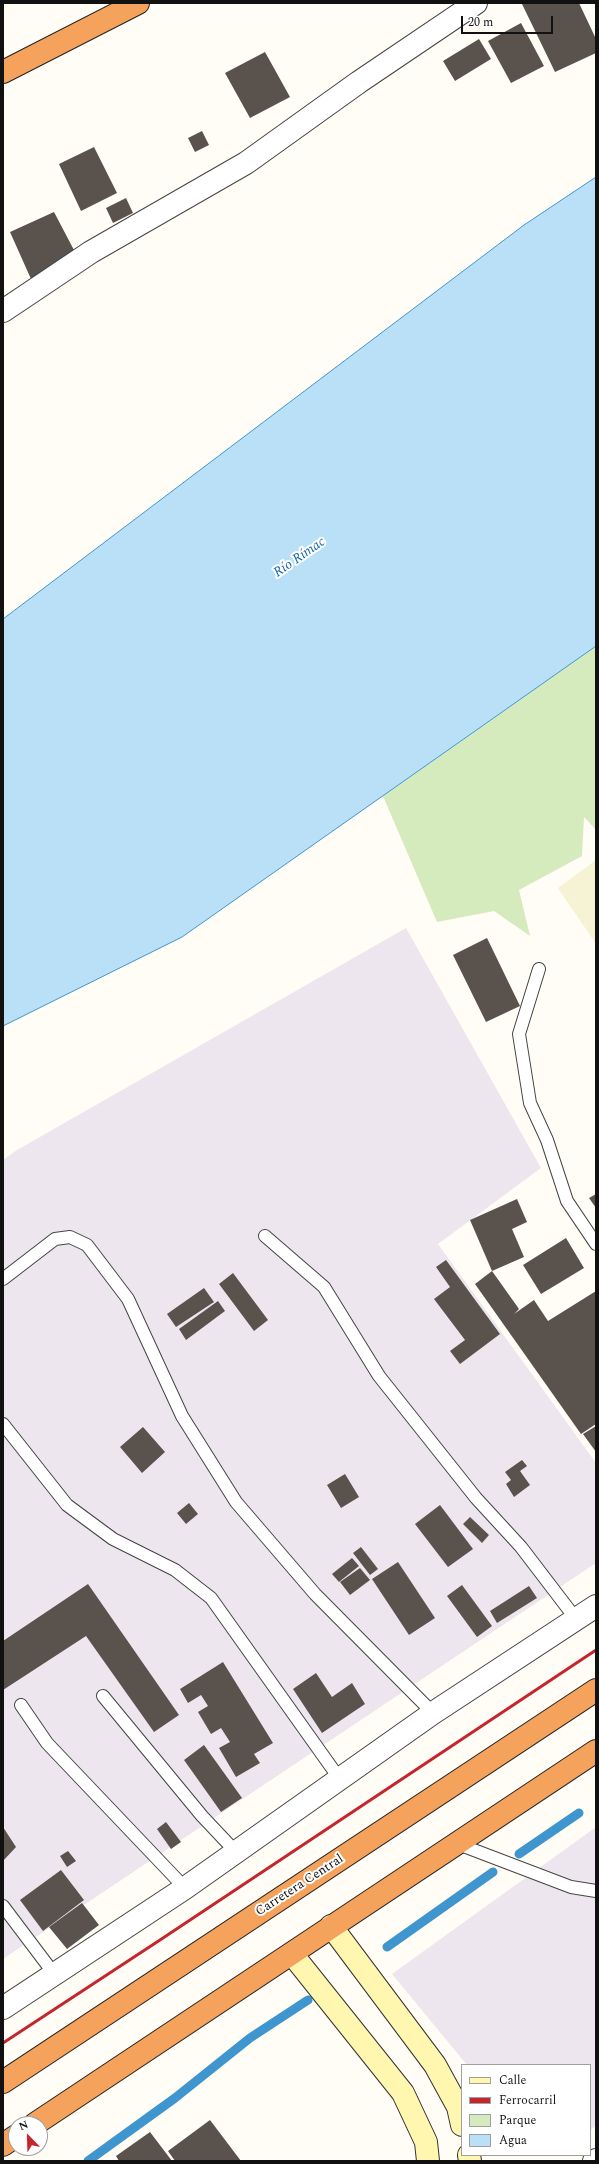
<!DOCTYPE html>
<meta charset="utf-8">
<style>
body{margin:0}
#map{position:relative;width:599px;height:2164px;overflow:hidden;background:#fffdf5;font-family:Spectral,serif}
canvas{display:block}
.frame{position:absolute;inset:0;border:4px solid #111;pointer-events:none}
.legend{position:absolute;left:461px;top:2064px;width:130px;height:92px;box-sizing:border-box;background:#fff;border:1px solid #a0a0a0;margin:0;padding:5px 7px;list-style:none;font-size:12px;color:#111}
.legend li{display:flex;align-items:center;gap:8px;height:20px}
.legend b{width:20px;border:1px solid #a0a0a0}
.north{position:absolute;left:8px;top:2116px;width:40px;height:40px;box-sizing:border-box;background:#fff;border:1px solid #a0a0a0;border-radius:50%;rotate:337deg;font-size:11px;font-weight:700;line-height:16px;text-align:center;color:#111}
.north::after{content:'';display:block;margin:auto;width:14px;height:18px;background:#c4262e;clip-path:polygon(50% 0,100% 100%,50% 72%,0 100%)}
.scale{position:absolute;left:461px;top:16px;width:92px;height:18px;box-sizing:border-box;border:2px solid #111;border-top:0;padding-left:5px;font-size:12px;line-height:14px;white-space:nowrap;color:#111;-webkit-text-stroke:3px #fff;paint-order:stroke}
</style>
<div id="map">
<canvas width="599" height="2164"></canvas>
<div class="frame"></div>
<ul class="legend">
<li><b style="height:5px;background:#fff6b0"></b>Calle</li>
<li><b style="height:5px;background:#c4262e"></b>Ferrocarril</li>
<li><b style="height:11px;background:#d5ebbd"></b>Parque</li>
<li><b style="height:11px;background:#b9e0f7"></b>Agua</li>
</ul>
<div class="north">N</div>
<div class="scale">20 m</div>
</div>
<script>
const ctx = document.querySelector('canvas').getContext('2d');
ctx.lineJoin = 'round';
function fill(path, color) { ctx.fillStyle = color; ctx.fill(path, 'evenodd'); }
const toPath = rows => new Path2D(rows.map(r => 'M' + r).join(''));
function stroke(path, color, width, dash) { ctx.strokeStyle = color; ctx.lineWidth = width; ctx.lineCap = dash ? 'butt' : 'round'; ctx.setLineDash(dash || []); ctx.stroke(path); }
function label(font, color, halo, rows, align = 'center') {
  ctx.font = font + ' Spectral,serif'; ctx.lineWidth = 4; ctx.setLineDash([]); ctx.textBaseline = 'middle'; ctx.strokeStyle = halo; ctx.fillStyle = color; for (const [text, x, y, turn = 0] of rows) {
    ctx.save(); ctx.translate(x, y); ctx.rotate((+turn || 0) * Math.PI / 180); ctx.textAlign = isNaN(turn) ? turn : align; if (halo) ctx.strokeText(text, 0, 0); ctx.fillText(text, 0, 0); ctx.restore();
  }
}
fill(toPath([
 [406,928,541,1168,438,1244,596,1463,596,1563,3,1959,3,1160,17,1150],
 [596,1827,596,2126,590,2130,590,2065,467,2065,392,1974]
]), '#eee6ef');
fill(toPath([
 [596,860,596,944,558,888]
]), '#f6f3d4');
fill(toPath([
 [596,646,596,830,584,817,582,856,519,890,530,936,494,911,437,922,383,796]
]), '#d5ebbd');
const water = toPath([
 [596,177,596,646,182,937,3,1026,3,619,524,225,596,177]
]);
fill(water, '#b9e0f7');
stroke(water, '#3f96cf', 1);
stroke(toPath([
 [519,1854,579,1813],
 [387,1947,493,1872],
 [88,2161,175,2098,250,2038,308,2000]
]), '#3f96cf', 9);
fill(toPath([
 [525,3,579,3,596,39,596,53,555,72,522,4],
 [521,23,544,66,511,83,488,41],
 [479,39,491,59,455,81,443,61],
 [265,52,290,97,250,118,225,73],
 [202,131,209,145,195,152,188,138],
 [94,147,117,193,81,211,59,164],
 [126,198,133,213,113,223,106,208],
 [54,212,75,252,31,279,10,232],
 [487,938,520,1006,486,1022,453,955],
 [596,1194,596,1208,589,1198],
 [517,1199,527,1222,512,1229,524,1257,492,1271,470,1220],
 [566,1238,584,1268,541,1294,523,1265],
 [446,1260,500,1334,460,1364,450,1351,465,1340,434,1299,450,1287,436,1267],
 [492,1271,519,1309,514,1314,534,1300,548,1321,596,1291,596,1424,581,1434,475,1284],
 [233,1273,268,1320,254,1331,219,1284],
 [204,1288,214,1302,176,1327,167,1314],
 [218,1301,225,1311,186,1340,179,1329],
 [596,1426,596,1452,583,1434],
 [143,1427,165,1452,142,1473,120,1447],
 [522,1460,527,1466,520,1471,530,1485,514,1497,506,1484,511,1480,505,1472],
 [345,1474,359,1497,341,1508,327,1485],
 [189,1503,198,1514,186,1524,177,1513],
 [440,1505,473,1549,448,1567,415,1524],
 [470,1517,489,1535,482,1543,463,1524],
 [361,1547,378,1569,370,1575,353,1553],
 [352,1558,359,1566,339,1582,332,1574],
 [398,1562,435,1618,409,1635,372,1579],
 [360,1568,370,1580,350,1595,340,1582],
 [88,1584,179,1715,154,1732,86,1636,3,1690,3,1641],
 [462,1585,492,1626,477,1637,447,1596],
 [529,1586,537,1598,497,1623,490,1611],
 [223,1662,273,1743,254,1754,260,1763,236,1777,219,1748,230,1742,221,1728,211,1734,198,1712,208,1706,201,1695,188,1703,180,1689],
 [316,1673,332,1697,352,1683,365,1704,322,1733,293,1689],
 [204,1745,242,1798,221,1812,184,1760],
 [166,1822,181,1842,171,1849,157,1829],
 [3,1827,16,1847,3,1861],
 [68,1851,76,1861,67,1867,60,1856],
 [61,1870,84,1900,43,1931,20,1900],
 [82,1903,99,1925,67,1949,49,1927],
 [210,2120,241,2161,175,2161,168,2151],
 [150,2132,172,2161,119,2161,116,2156]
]), '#5a524d');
const lane = toPath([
 [539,969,519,1034,530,1103,547,1140,567,1201,596,1244],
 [265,1236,324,1287,379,1376,476,1498,521,1547,576,1619],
 [3,1279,55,1239,70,1237,87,1245,128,1299,182,1416,236,1502,315,1594,433,1713],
 [3,1424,67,1505,113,1539,175,1570,211,1598,339,1778],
 [103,1696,202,1816,235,1851],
 [21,1705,47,1743,185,1888],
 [458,1844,571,1887,596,1891],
 [3,1906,55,1975]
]);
const street = toPath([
 [3,311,91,252,246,163,359,82,476,3],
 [3,2008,185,1888,433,1713,596,1606],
 [594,2161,596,2160]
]);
const secondary = toPath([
 [331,1926,435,2065,458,2107,462,2125],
 [292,1954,403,2093,426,2142,428,2161],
 [469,2155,470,2161]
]);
const highway = toPath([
 [3,72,138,3],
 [3,2082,596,1690],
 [35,2124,596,1751],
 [3,2145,16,2136]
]);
stroke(lane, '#444', 14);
stroke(street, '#444', 24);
stroke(secondary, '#333', 24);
stroke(highway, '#222', 24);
stroke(lane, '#fff', 12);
stroke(street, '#fff', 22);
stroke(secondary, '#fff6b0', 22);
stroke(highway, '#f5a25d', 22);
stroke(toPath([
 [3,2043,160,1940,596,1650]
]), '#c4262e', 3);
label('13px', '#111', '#fff', [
 ["Carretera Central",300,1886,-33]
]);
label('italic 14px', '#1768a6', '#fff', [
 ["Río Rímac",300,558,-35]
]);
</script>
